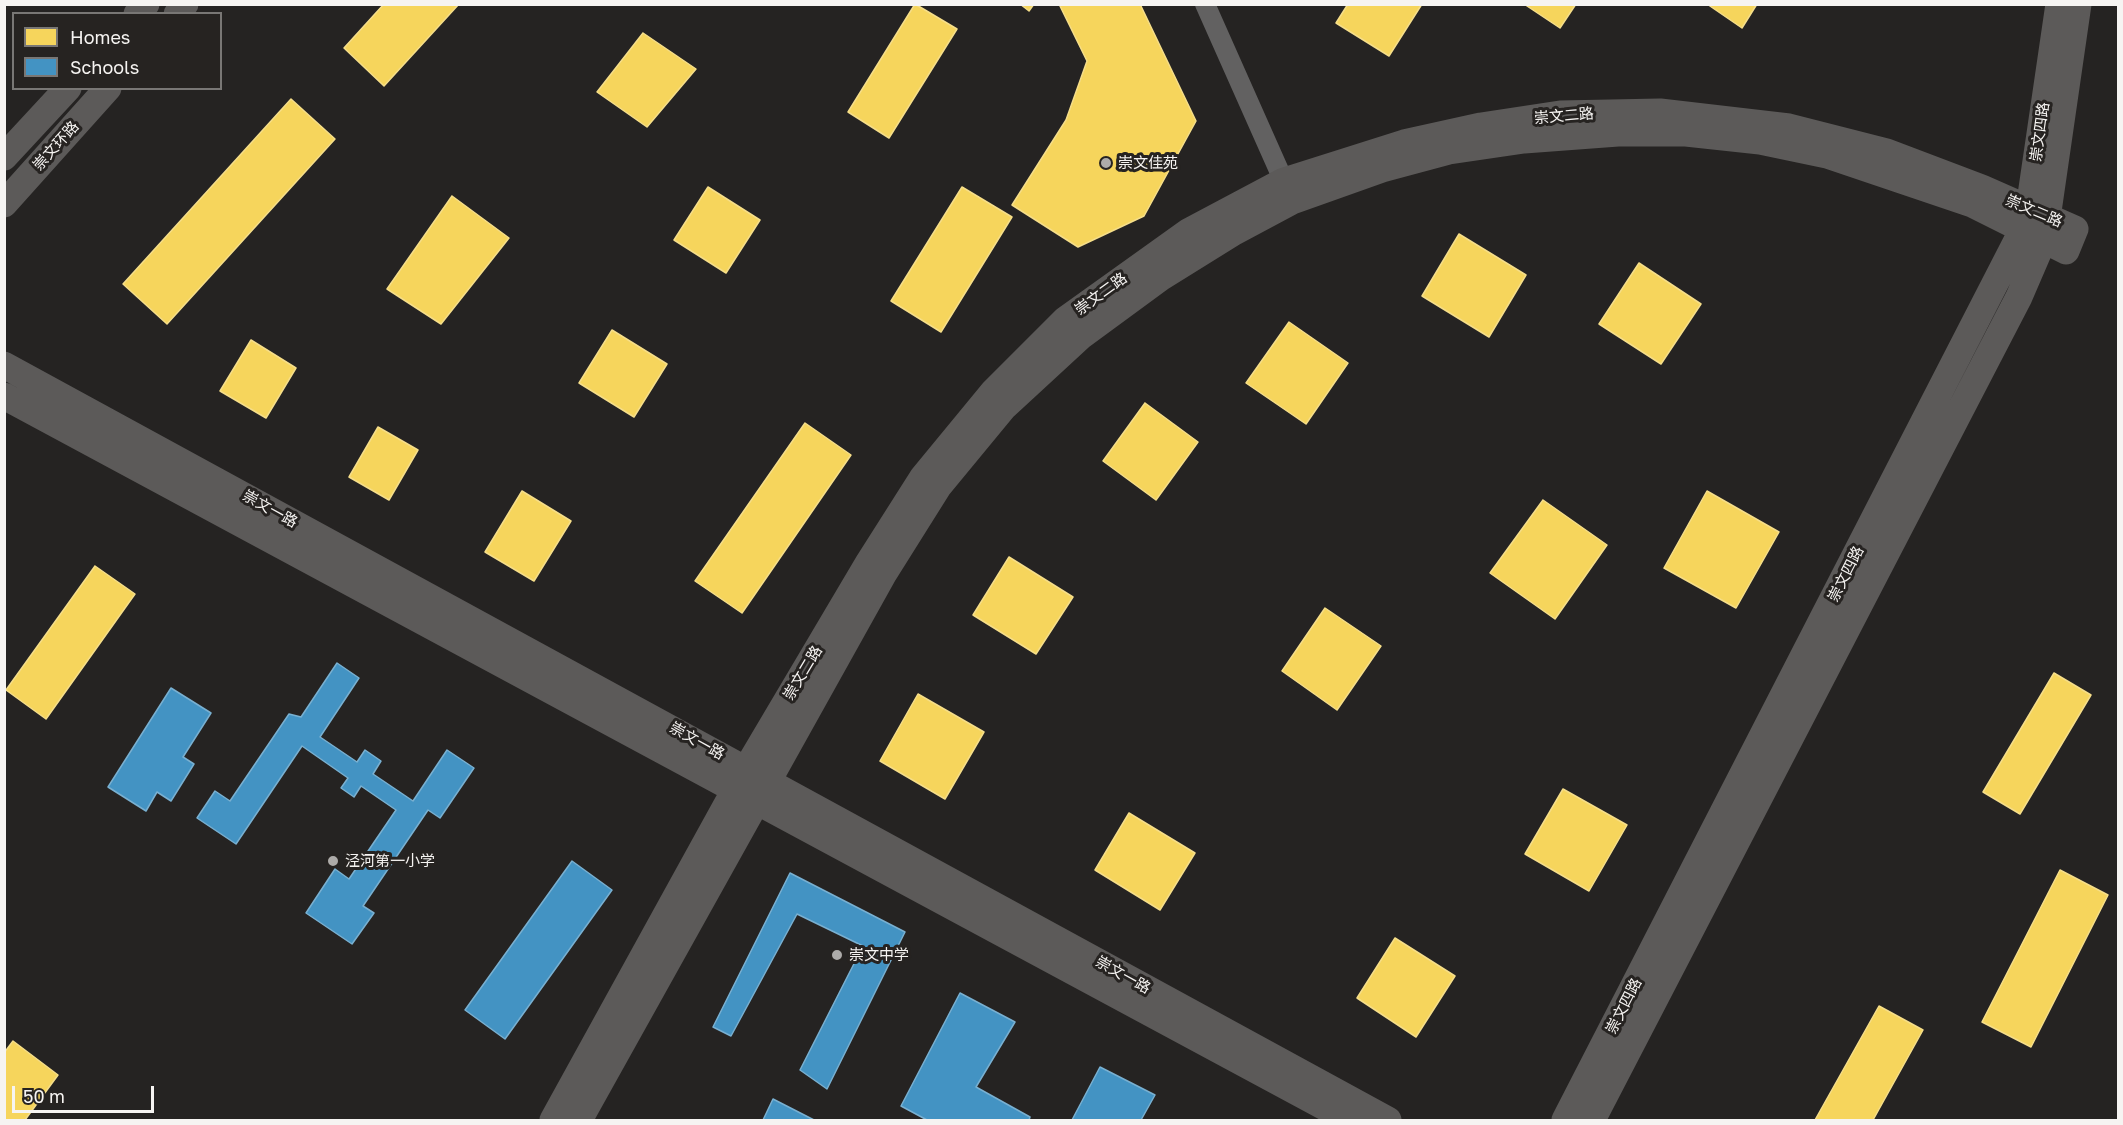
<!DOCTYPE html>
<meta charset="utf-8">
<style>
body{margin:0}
#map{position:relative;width:2123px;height:1125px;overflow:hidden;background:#252322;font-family:"Golos Text",sans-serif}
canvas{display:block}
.frame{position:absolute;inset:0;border:6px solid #f6f4f2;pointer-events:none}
.legend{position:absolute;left:12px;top:12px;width:210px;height:78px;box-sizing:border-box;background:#262321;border:2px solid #797775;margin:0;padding:8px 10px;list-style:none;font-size:18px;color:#f6f4f2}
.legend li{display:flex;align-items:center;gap:12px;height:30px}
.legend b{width:30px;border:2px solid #797775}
.scale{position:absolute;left:12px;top:1086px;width:142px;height:27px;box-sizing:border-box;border:3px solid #f6f4f2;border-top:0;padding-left:8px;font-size:18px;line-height:21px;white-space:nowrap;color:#f6f4f2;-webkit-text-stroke:4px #262321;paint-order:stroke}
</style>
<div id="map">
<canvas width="2123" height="1125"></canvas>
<div class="frame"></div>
<ul class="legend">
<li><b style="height:16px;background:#f6d55c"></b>Homes</li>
<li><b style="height:16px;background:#4393c3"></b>Schools</li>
</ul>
<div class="scale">50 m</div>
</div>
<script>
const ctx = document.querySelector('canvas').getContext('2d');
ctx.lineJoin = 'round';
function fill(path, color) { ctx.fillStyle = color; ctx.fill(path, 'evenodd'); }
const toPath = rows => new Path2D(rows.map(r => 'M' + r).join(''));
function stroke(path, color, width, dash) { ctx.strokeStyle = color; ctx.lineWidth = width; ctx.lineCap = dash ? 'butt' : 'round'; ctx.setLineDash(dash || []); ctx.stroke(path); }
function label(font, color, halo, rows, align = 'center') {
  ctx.font = font + ' "Golos Text","Noto Sans SC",sans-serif'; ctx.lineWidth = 6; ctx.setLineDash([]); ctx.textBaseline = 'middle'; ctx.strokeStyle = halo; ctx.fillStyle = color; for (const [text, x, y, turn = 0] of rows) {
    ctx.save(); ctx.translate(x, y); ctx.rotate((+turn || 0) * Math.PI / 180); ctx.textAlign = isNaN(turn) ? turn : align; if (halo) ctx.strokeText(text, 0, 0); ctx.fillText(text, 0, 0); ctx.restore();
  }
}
const homes = toPath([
 [384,4,459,4,384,86,344,48,384,4],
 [915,4,957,29,889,138,848,112,915,4],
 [1020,4,1034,4,1029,11,1020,4],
 [1059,4,1140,4,1196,121,1144,216,1078,247,1012,205,1066,120,1087,61,1059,4],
 [1348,4,1422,4,1389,56,1336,23,1348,4],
 [1524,4,1576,4,1560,28,1524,4],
 [1707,4,1757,4,1742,28,1707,4],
 [643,33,696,69,647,127,597,92,643,33],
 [291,99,335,139,167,324,123,284,291,99],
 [708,187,760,220,726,273,674,240,708,187],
 [962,187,1012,217,941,332,891,301,962,187],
 [452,196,509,238,441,324,387,289,452,196],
 [1459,234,1526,275,1489,337,1422,296,1459,234],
 [1639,263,1701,304,1661,364,1599,324,1639,263],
 [1289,322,1348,363,1306,424,1246,383,1289,322],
 [612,330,667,364,634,417,579,383,612,330],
 [251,340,296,368,266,418,220,391,251,340],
 [1145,403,1198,442,1156,500,1103,461,1145,403],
 [805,423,851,455,742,613,695,581,805,423],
 [378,427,418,450,389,500,349,477,378,427],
 [522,491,571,521,534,581,485,552,522,491],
 [1707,491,1779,532,1736,608,1664,568,1707,491],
 [1543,500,1607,545,1555,619,1490,573,1543,500],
 [1009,557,1073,597,1036,654,973,615,1009,557],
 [95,566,135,594,46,719,6,690,95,566],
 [1325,608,1381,646,1337,710,1282,671,1325,608],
 [2054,673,2091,695,2020,814,1983,792,2054,673],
 [918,694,984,732,945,799,880,761,918,694],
 [1563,789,1627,825,1589,891,1525,854,1563,789],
 [1129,813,1195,853,1160,910,1095,870,1129,813],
 [2060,870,2108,895,2031,1047,1982,1022,2060,870],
 [1395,938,1455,976,1416,1037,1357,998,1395,938],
 [1879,1006,1923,1030,1873,1120,1815,1120,1879,1006],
 [13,1041,58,1075,25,1120,4,1120,4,1053,13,1041]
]);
fill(homes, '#f6d55c');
stroke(homes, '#f6de89', 1.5);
const schools = toPath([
 [337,663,359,678,320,737,357,762,365,750,381,761,373,774,413,801,447,750,474,768,440,818,428,810,363,906,374,913,352,944,306,913,335,869,349,879,396,810,361,786,354,797,341,788,348,778,302,746,236,844,197,818,215,791,230,801,289,714,301,717,337,663],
 [171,688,211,713,183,757,194,764,171,801,157,792,146,811,108,787,171,688],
 [572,861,612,890,505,1039,465,1010,572,861],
 [790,873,905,932,827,1089,800,1070,863,946,797,914,731,1036,713,1027,790,873],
 [960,993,1015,1022,976,1087,1030,1117,1029,1120,927,1120,901,1106,960,993],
 [1100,1067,1155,1095,1141,1120,1072,1120,1100,1067],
 [773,1099,814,1120,763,1120,773,1099]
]);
fill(schools, '#4393c3');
stroke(schools, '#79b0d1', 1.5);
stroke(toPath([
 [1205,4,1289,193]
]), '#626161', 20);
stroke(toPath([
 [137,14,146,4],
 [177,14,185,4],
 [4,157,68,88],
 [4,204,108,88],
 [4,365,1388,1120],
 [4,396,1349,1120],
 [553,1120,747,768,869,562,923,477,993,392,1065,320,1188,232,1284,181,1404,143,1481,126,1560,114,1660,112,1789,127,1887,152,1982,188,2075,229,2066,251,1972,204,1827,155,1760,141,1686,133,1618,133,1524,140,1449,151,1382,169,1292,201,1234,232,1160,278,1081,336,1004,407,938,487,884,573,579,1120],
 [1565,1120,2023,229,2029,209,2059,4],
 [1592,1120,2019,297,2044,239,2078,4]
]), '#5c5a59', 27);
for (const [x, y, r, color] of [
 [1106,163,6,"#adaba9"],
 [333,861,6,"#adaba9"],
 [837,955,6,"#adaba9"]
]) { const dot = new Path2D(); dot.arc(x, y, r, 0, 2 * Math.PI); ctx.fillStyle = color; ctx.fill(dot); stroke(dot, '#262321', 2); }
label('15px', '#f6f4f2', '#262321', [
 ["崇文二路",1564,116,-5],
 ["崇文四路",2040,132,-82],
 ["崇文环路",56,146,-48],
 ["崇文二路",2034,211,23],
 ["崇文二路",1101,294,-36],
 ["崇文一路",270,509,29],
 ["崇文四路",1846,574,-63],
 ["崇文二路",803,673,-59],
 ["崇文一路",697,741,29],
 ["崇文一路",1123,975,29],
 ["崇文四路",1624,1006,-63]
]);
label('15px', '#f6f4f2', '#262321', [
 ["崇文佳苑",1118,163],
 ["泾河第一小学",345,861],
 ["崇文中学",849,955]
], 'left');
</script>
